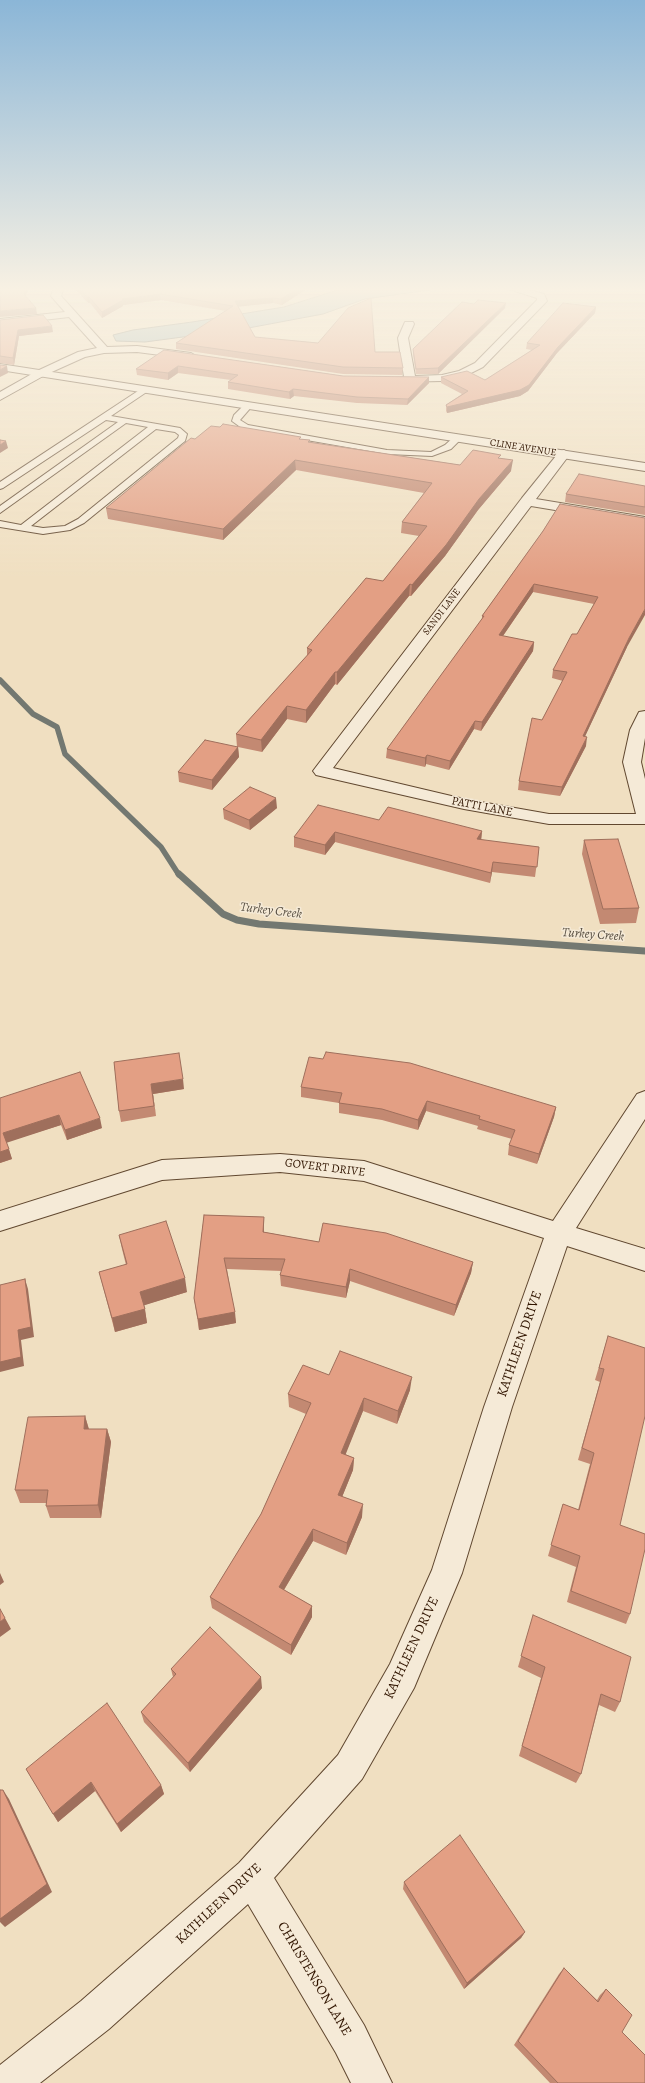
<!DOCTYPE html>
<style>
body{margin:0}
canvas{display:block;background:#f0dfc1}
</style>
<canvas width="645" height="2083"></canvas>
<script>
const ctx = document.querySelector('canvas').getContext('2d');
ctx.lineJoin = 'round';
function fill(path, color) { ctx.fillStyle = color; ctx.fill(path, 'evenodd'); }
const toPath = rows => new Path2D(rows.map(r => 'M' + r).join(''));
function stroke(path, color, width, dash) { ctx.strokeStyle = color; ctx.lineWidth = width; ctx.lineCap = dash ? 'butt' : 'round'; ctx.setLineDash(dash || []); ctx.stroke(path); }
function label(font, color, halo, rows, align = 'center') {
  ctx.font = font + ' Alegreya,serif'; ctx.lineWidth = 3; ctx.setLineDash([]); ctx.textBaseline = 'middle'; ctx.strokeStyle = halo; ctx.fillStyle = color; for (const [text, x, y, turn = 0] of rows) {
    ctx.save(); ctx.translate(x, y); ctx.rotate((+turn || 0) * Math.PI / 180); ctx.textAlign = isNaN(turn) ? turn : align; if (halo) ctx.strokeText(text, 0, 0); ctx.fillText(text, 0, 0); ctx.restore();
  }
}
const water = toPath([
 [347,287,451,287,365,299,323,314,243,329,145,342,116,341,113,335,133,330,192,322,284,307,347,287]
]);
fill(water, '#9fbabd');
stroke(water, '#737871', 1);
stroke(toPath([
 [0,680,33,714,57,727,65,754,161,847,179,875]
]), '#737871', 5.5);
stroke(toPath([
 [179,874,223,914,237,920,259,924,645,951]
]), '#737871', 7);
const service = toPath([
 [144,387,151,389,111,416,180,428,187,434,185,441,84,523,70,530,43,534,0,527,0,521,21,525,148,427,126,423,0,513,0,506,118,422,106,420,3,488,0,489,0,482,144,387],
 [156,429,175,432,179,435,178,438,78,519,65,526,43,528,31,526,156,429],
 [246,403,253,405,240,420,248,425,387,450,431,452,445,445,455,436,462,438,451,449,432,456,387,454,243,429,232,421,234,415,246,403]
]);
const minor = toPath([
 [54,287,64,287,61,296,107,347,137,346,191,353,196,356,191,359,137,352,104,353,85,357,45,375,0,400,0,392,37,371,78,352,97,348,69,317,0,325,0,319,65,312,51,296,54,287],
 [502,287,519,287,544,294,547,301,483,367,467,375,442,381,396,382,395,380,396,378,404,377,398,338,405,322,413,322,414,324,408,338,415,376,442,375,459,371,475,363,537,300,537,298,502,287],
 [564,450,570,454,536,499,645,517,645,525,531,506,333,768,464,799,549,814,636,814,623,762,630,730,639,712,645,711,645,738,641,762,645,779,645,824,549,824,464,809,316,775,313,771,316,767,522,498,560,451,564,450],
 [645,1091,645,1119,576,1228,645,1249,645,1271,567,1246,512,1407,462,1573,414,1688,362,1779,274,1878,364,2025,392,2083,351,2083,336,2053,248,1904,109,2029,40,2083,0,2083,0,2065,81,2001,239,1863,338,1755,390,1664,432,1570,484,1407,544,1238,364,1181,280,1172,162,1180,0,1231,0,1211,162,1160,280,1154,364,1161,553,1221,637,1094,645,1091]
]);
const tertiary = toPath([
 [0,364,645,463,645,471,0,370,0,364]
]);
stroke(service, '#614830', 2);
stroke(minor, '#614830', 2);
stroke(tertiary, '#614830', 2);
fill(service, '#f5ead7');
fill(minor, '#f5ead7');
fill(tertiary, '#f5ead7');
fill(toPath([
 [73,287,310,287,282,305,273,303,238,306,255,337,375,352,403,368,402,375,343,374,176,349,176,343,226,311,161,300,123,305,123,306,102,318,90,303,88,303],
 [596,307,595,313,557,353,528,391,520,396,447,413,446,411,446,405,462,394,441,383,441,377,485,380,532,350,526,349,527,343],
 [505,308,438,374,416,374,413,354,413,349],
 [0,320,53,332,19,336,14,365,0,363],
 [164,350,343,376,429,383,407,405,357,403,294,396,290,399,228,389,228,382,231,380,178,373,168,380,137,375,136,369],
 [195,439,301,439,310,442,460,465,500,458,511,471,478,510,445,556,411,596,409,596,337,685,335,684,306,723,287,719,262,752,238,747,239,757,212,790,179,782,178,772,237,747,236,734,307,656,307,648,383,581,419,536,401,533,402,522,424,493,296,470,223,540,108,519,106,508],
 [645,486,645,515,565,502,566,494],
 [560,504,627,647,585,736,586,746,560,796,518,790,519,781,542,720,563,681,552,678,553,670,577,634,594,604,533,592,503,636,534,642,533,651,481,731,474,729,449,770,426,764,425,767,386,758,387,749,482,619,482,616,543,531],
 [277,808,250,830,224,819,223,809],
 [379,820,482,831,481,840,539,847,535,877,492,872,490,883,335,842,325,855,294,847,294,837],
 [584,840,639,908,636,923,600,924,582,854],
 [114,1062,184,1089,153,1094,156,1116,121,1122,119,1111],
 [301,1087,556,1107,554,1117,537,1164,508,1155,509,1145,512,1139,477,1129,478,1126,426,1111,418,1130,382,1120,339,1113,339,1103,301,1097],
 [0,1098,102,1128,67,1140,61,1125,6,1142,12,1159,0,1163],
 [204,1215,264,1217,264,1232,319,1242,473,1262,471,1273,454,1316,350,1281,346,1298,281,1286,280,1275,282,1271,227,1269,236,1323,199,1330,194,1298],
 [119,1235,187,1292,144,1305,147,1323,115,1332,99,1272,126,1265,122,1249],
 [608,1336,620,1525,630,1614,626,1624,567,1602,576,1567,548,1556,563,1504,578,1510,590,1464,578,1460,600,1382,595,1380],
 [329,1375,410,1390,397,1424,363,1411,345,1454,354,1458,353,1470,342,1497,362,1517,346,1555,313,1541,284,1590,312,1606,312,1617,291,1655,212,1608,210,1597,261,1514,306,1414,289,1407,288,1394],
 [85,1416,89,1429,107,1429,111,1442,101,1518,50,1518,46,1506,46,1503,20,1503,15,1490],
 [530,1626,620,1702,615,1712,599,1705,581,1774,576,1783,519,1756,541,1678,518,1667],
 [171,1669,262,1688,190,1772,144,1722,141,1712,173,1677],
 [26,1769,161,1785,164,1794,121,1832,95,1791,58,1822],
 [404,1882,525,1932,521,1938,464,1989,403,1889],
 [564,1968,597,2000,600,1995,606,1989,622,2032,645,2083,550,2083,514,2045,559,1974]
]), '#c38972');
fill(toPath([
 [27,287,30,287,24,299,24,294],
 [300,287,310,287,282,305,281,299],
 [160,294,161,300,123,305,123,306,102,318,102,312,122,299],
 [87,297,89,297,90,303,88,303],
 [273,298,273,303,236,307,235,301],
 [506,303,505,308,438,374,438,368],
 [596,307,595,313,557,353,528,391,520,396,447,413,447,407],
 [36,308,37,314,0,317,0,311],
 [52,326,53,332,19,336,14,365,13,358,18,330],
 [7,366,8,373,0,377,0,370],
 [178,366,178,373,168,380,168,373],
 [429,377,429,383,407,405,408,399],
 [293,389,294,396,290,399,289,392],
 [6,441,8,448,0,453,0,445],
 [295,460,296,470,223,540,223,529],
 [513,460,511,471,478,510,445,556,411,596,412,585,479,499],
 [410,584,409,596,337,685,337,672],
 [534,584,533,592,498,643,499,635],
 [645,609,645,615,627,647,581,745,583,736,629,638],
 [534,642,533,651,481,731,482,722],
 [335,672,335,684,306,723,306,710],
 [287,706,287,719,262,752,261,740],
 [475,721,474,729,449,770,450,761],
 [587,737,586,746,560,796,562,787],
 [238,747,239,757,212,790,212,780],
 [427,755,426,764,425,767,425,758],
 [276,798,277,808,250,830,249,820],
 [482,831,481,841,477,839],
 [335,832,335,842,325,855,325,845],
 [493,862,492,872,490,883,491,873],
 [183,1079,184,1089,153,1094,156,1116,151,1084],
 [427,1101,426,1111,418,1130,418,1120],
 [556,1107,554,1117,537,1164,539,1154],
 [59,1115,61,1125,6,1143,3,1133],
 [100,1118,102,1128,67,1140,65,1130],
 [9,1149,12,1159,0,1163,0,1152],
 [264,1217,264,1228,263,1243,263,1232],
 [473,1262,471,1273,454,1316,456,1305],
 [350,1269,350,1281,346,1298,346,1287],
 [185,1278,187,1292,142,1306,140,1292],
 [25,1279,28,1289,34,1337,21,1340,24,1366,0,1372,0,1362,18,1330],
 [145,1309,147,1323,115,1332,112,1318],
 [235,1312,236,1323,199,1330,198,1319],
 [412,1377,410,1390,397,1424,398,1411],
 [364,1398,363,1411,341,1466,341,1453],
 [85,1416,89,1430,84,1429],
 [107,1429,111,1442,101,1518,98,1505],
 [354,1458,353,1470,338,1507,338,1495],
 [363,1504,362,1517,346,1555,347,1543],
 [313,1529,313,1541,279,1598,279,1587],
 [0,1573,4,1582,0,1585],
 [312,1606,312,1617,291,1655,291,1645],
 [5,1618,11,1629,0,1637,0,1622],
 [261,1677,262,1688,190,1772,188,1763],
 [91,1782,95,1791,58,1822,53,1814],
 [161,1785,164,1794,121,1832,117,1824],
 [3,1790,9,1799,52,1892,5,1927,0,1922],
 [525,1932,521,1938,464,1989,467,1983]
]), '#9f6f5c');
const building = toPath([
 [0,287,27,287,24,294,36,308,0,311,0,287],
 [78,287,300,287,281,299,273,298,235,301,255,337,318,343,348,308,371,298,375,352,400,352,403,368,343,367,176,343,233,306,160,294,122,299,123,300,102,312,89,297,87,297,78,287],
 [478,300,506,303,438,368,416,369,413,349,462,302,474,304,478,300],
 [563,303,596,307,558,347,529,385,520,390,447,407,446,405,468,391,441,377,467,371,485,380,540,345,527,343,563,303],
 [43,315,52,326,18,330,13,358,0,356,0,320,43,315],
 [164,350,343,376,429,377,408,399,357,397,293,389,289,392,228,382,238,375,178,366,168,373,136,369,164,350],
 [0,365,7,366,0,370,0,365],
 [223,424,301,437,299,439,310,440,308,442,460,465,473,450,501,455,498,458,513,460,479,499,446,545,412,585,410,584,337,672,335,672,306,710,287,706,261,740,236,734,312,650,307,648,366,578,383,581,427,526,402,522,432,483,295,460,223,529,106,508,191,438,195,439,211,426,220,427,223,424],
 [0,440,6,441,0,445,0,440],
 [579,474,645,486,645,507,566,494,579,474],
 [560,504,645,518,645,609,629,638,583,736,587,737,562,787,519,781,532,718,542,720,567,672,553,670,572,634,577,634,598,597,534,584,499,635,534,642,482,722,475,721,450,761,427,755,425,758,387,749,484,616,482,616,543,531,560,504],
 [205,740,238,747,212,780,178,772,205,740],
 [250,787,276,798,249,820,223,809,250,787],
 [318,805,379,820,388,807,482,831,477,839,539,847,537,867,493,862,491,873,335,832,325,845,294,837,318,805],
 [618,839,639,908,603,909,584,840,618,839],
 [326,1052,410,1063,556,1107,539,1154,509,1145,515,1130,479,1119,480,1116,427,1101,418,1120,382,1109,339,1103,342,1093,301,1087,309,1057,323,1059,326,1052],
 [179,1053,183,1079,151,1084,154,1106,119,1111,114,1062,179,1053],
 [80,1072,100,1118,65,1130,59,1115,3,1133,9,1149,0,1152,0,1098,80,1072],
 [204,1215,264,1217,263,1232,319,1242,323,1223,386,1233,473,1262,456,1305,350,1269,346,1287,280,1275,285,1259,224,1258,235,1312,198,1319,194,1298,204,1215],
 [166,1221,185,1278,140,1292,145,1309,112,1318,99,1272,127,1264,119,1235,166,1221],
 [25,1279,31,1327,18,1330,21,1357,0,1362,0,1285,25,1279],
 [608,1336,645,1348,645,1416,620,1525,645,1534,645,1549,630,1614,571,1591,580,1556,551,1545,563,1504,579,1510,594,1453,582,1448,604,1369,599,1368,608,1336],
 [340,1351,412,1377,398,1411,364,1398,341,1453,354,1458,338,1495,363,1504,347,1543,313,1529,279,1587,312,1606,291,1645,210,1597,261,1514,311,1403,288,1394,303,1365,329,1375,340,1351],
 [85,1416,84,1429,107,1429,98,1505,46,1506,48,1490,15,1490,28,1417,85,1416],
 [0,1609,5,1618,0,1622,0,1609],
 [533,1615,631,1657,620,1702,601,1694,581,1774,522,1746,545,1667,521,1656,533,1615],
 [210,1627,261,1677,188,1763,141,1712,176,1674,171,1669,210,1627],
 [107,1703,161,1785,117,1824,91,1782,53,1814,26,1769,107,1703],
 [0,1790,3,1790,47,1884,0,1919,0,1790],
 [460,1835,525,1932,467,1983,404,1882,460,1835],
 [564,1968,598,2002,606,1989,632,2015,622,2032,645,2055,645,2083,558,2083,518,2041,564,1968]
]);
fill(building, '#e39f84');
stroke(building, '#9f6f5c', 1);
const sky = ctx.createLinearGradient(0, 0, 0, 579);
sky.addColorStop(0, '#8bb6d7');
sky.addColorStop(0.5, '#f8f1e3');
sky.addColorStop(1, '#f8f1e300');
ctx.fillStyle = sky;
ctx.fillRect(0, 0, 645, 579);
label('10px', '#311500', '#f5ead7', [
 ["CLINE AVENUE",523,448,9],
 ["SANDI LANE",442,612,-53]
]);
label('12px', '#311500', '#f5ead7', [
 ["PATTI LANE",482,807,11],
 ["GOVERT DRIVE",325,1168,7]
]);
label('italic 13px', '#584f42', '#f5ead7', [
 ["Turkey Creek",271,911,7],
 ["Turkey Creek",593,935,4]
]);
label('14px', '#311500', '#f5ead7', [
 ["KATHLEEN DRIVE",520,1344,-71],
 ["KATHLEEN DRIVE",412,1648,-65],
 ["KATHLEEN DRIVE",219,1904,-43],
 ["CHRISTENSON LANE",314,1979,59]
]);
</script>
